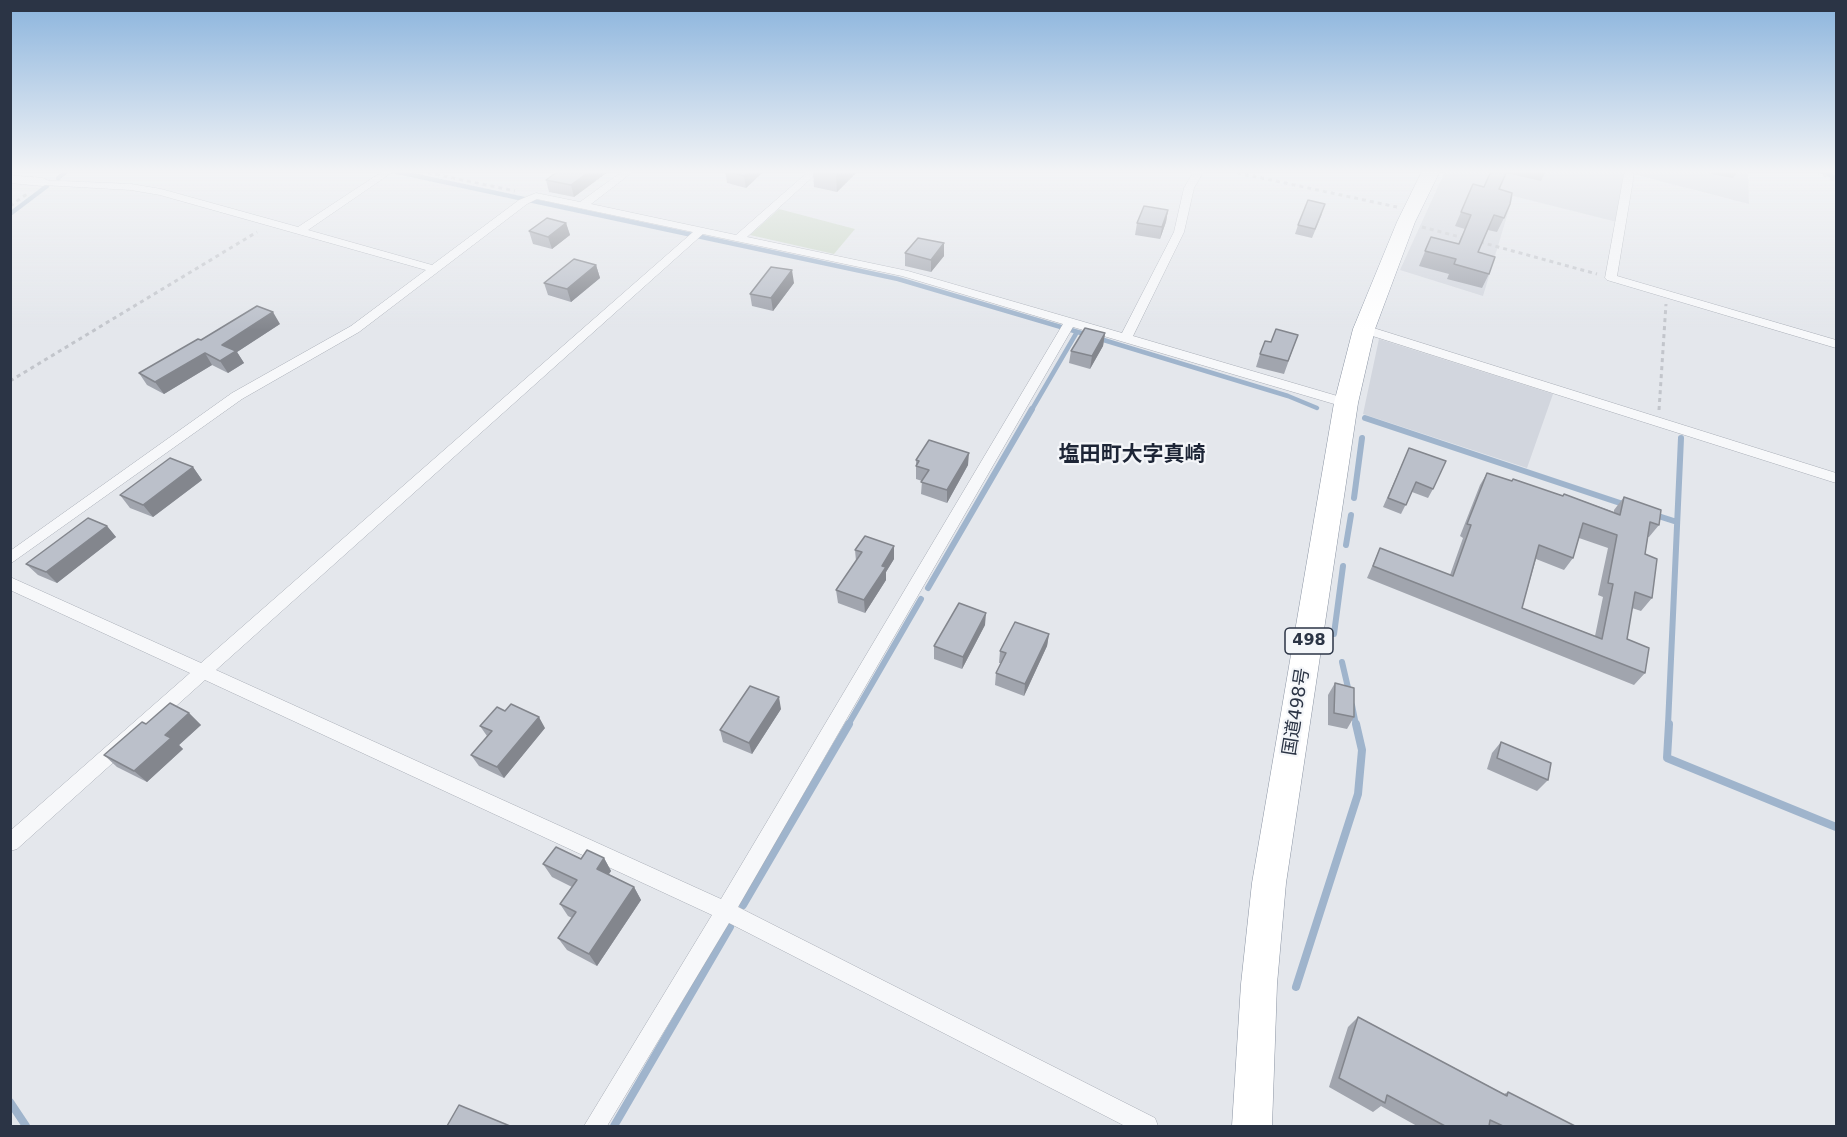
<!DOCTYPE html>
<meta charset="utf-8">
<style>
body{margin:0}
#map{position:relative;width:1847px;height:1137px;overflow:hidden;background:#e4e7ec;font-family:"DejaVu Sans",sans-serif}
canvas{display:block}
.frame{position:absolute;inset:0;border:12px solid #2b3445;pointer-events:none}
</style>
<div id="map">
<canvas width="1847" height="1137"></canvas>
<div class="frame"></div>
</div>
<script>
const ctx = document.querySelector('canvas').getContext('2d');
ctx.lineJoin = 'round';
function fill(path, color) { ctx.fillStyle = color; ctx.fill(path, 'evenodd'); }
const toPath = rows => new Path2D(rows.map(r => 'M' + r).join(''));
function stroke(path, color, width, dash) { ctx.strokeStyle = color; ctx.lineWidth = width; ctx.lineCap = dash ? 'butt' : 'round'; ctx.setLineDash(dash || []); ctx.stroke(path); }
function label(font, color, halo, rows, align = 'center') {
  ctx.font = font + ' "DejaVu Sans","Noto Sans JP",sans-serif'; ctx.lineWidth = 4.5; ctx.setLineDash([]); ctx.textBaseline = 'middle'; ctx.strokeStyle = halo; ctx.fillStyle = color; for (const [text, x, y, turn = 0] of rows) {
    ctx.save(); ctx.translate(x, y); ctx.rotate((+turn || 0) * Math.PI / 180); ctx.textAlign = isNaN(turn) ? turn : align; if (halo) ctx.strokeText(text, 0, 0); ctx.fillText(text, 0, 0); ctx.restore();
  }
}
fill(toPath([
 [1445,171,1748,171,1749,204,1625,172,1617,222,1513,196,1483,296,1400,270],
 [1379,339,1553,394,1527,468,1363,414]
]), '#d2d6de');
fill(toPath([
 [779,209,855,229,834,254,750,235]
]), '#c9d6c5');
stroke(toPath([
 [393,171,898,279,1088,335],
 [1821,171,1836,178],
 [58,178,67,171],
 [10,214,47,186],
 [1097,338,1288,396,1317,408],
 [1031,411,1077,332]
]), '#9fb4cc', 4.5);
stroke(toPath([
 [1365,418,1626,505],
 [1354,498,1362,438],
 [1652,514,1677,522],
 [1346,545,1351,515],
 [928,588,1032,409],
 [1334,634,1343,566],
 [1342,662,1349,692],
 [1352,705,1356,725],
 [848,725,921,599],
 [1668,725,1681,438]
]), '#9fb4cc', 6);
stroke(toPath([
 [1669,724,1667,758,1836,827],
 [743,905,849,724],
 [1296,987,1358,794,1362,750,1356,724],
 [10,1102,26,1126],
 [614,1126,730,927]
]), '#9fb4cc', 8);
const street = toPath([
 [383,171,394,171,308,230,432,265,519,200,536,193,580,202,623,171,634,171,591,204,736,235,809,171,819,171,747,237,908,271,1122,333,1174,232,1184,188,1194,171,1204,171,1194,188,1184,232,1133,336,1351,400,1352,403,1351,406,1341,406,1073,327,738,907,1155,1118,1158,1126,1125,1126,729,923,607,1126,584,1126,712,915,205,680,17,849,10,851,10,831,190,673,10,590,10,577,201,663,693,232,537,199,527,204,359,332,242,399,10,564,10,551,232,393,351,326,426,270,160,195,131,190,43,185,39,184,39,180,131,184,161,189,298,227,383,171],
 [703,234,902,276,1063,324,721,899,216,670,703,234],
 [1629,171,1634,174,1617,276,1836,340,1836,348,1607,280,1605,278,1624,174,1629,171],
 [1364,325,1836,473,1836,483,1360,332,1360,326,1364,325]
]);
const secondary = toPath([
 [10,175,43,178,50,182,43,186,10,183,10,175]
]);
const highway = toPath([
 [1422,171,1440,171,1415,222,1375,329,1358,403,1286,883,1277,984,1272,1126,1232,1126,1241,984,1252,883,1334,403,1353,329,1397,222,1422,171]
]);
stroke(street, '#a9aeb7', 1);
stroke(secondary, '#a9aeb7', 1);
stroke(highway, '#8b94a3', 1);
stroke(toPath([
 [420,171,515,191],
 [1229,171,1397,207],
 [1816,171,1836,181],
 [10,206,27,194],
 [1422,227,1464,238],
 [1480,242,1597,274],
 [10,381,257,232],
 [1659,410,1666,304]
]), '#c2c5cb', 3, [4, 4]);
fill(street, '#f7f8fa');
fill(secondary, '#fff');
fill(highway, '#fff');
fill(toPath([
 [609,171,574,197,549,192,546,180],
 [725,171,763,172,746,188,727,183],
 [813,171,858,171,837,192,814,187],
 [1491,171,1546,171,1541,181,1506,173,1499,189,1504,218,1497,232,1488,230,1478,252,1489,274,1482,288,1447,279,1449,274,1419,266,1431,237,1458,244,1465,229,1455,226,1473,184,1484,187],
 [1711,171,1738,171,1733,178,1711,174],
 [1168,210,1166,222,1160,239,1135,235,1137,223],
 [1322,214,1312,238,1295,234,1298,225],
 [566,223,570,235,552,249,533,244,529,231],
 [905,253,944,256,931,272,905,266],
 [596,265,600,278,571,302,548,295,544,283],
 [794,283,773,311,752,306,750,294],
 [280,324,237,352,244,363,228,373,212,365,164,394,147,385,139,373,201,340],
 [1105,333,1103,346,1090,369,1069,363,1071,351],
 [1298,335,1284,374,1256,367,1260,354,1271,342],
 [1409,448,1433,489,1428,498,1412,492,1401,514,1383,507],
 [916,460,968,465,947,503,921,494,922,481,916,479],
 [193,467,202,480,153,517,130,508,120,495],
 [1487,473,1512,481,1513,479,1562,496,1564,494,1614,512,1614,510,1624,497,1659,525,1649,537,1648,537,1645,554,1652,598,1641,611,1632,608,1627,639,1645,673,1634,685,1367,578,1380,548,1450,575,1463,538,1460,536,1480,485],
 [1579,538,1608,548,1598,595,1603,597,1595,636,1522,608,1536,559,1564,570,1573,558],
 [107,526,116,537,57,583,38,575,26,564],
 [855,550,894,559,886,572,886,580,865,613,838,603,836,590,856,561],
 [985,625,962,669,934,659,934,646],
 [1049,634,1047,646,1024,696,995,685,996,673,1001,663,999,663,1000,651],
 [1335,683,1354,717,1347,729,1328,725,1328,695],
 [781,709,752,754,723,742,720,730],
 [189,713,201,725,179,745,183,749,147,782,117,767,104,755,146,724],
 [480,726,545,728,504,778,479,766,471,755,487,736],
 [1501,742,1548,780,1537,791,1487,769,1492,753],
 [604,858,611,871,609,874,634,887,641,900,597,966,567,950,558,938,572,918,568,916,560,904,572,887,552,877,543,864,581,859],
 [1358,1017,1504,1094,1508,1092,1575,1126,1417,1126,1381,1106,1373,1112,1329,1087,1348,1027]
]), '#a1a5ae');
fill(toPath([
 [590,171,609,171,574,197,571,185],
 [750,171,763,171,763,172,746,188,744,176],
 [839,171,858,171,837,192,836,174],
 [1168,210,1166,222,1160,239,1162,227],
 [566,223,570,235,552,249,548,237],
 [944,243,944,256,931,272,931,260],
 [596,265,600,278,571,302,567,289],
 [792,270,794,283,773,311,771,298],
 [273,312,280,324,237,352,244,363,228,373,220,361,222,345],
 [1105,333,1103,346,1090,369,1092,356],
 [205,353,212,365,164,394,155,382],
 [969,453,968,465,947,503,947,490],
 [193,467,202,480,153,517,143,505],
 [107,526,116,537,57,583,46,572],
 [894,546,894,559,886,572,886,580,865,613,864,600,882,566],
 [986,613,985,625,962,669,963,657],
 [1049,634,1047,646,1024,696,1025,684],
 [779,697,781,709,752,754,749,743],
 [189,713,201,725,179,745,183,749,147,782,134,771,165,735],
 [539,717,545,728,504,778,497,767],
 [604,858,611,871,604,881,597,869],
 [634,887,641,900,597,966,589,954]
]), '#83868d');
const building = toPath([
 [558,171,590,171,571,185,546,180,558,171],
 [725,171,750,171,744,176,725,171],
 [819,171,839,171,836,174,819,171],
 [1491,171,1507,171,1499,189,1512,193,1510,204,1504,218,1494,215,1478,252,1495,257,1489,274,1454,264,1456,259,1425,251,1431,237,1459,244,1471,215,1461,212,1473,184,1484,187,1491,171],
 [1308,200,1325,204,1315,229,1298,225,1308,200],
 [1144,206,1168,210,1162,227,1137,223,1144,206],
 [547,218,566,223,548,237,529,231,547,218],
 [918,238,944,243,931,260,905,253,918,238],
 [574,259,596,265,567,289,544,283,574,259],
 [771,267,792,270,771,298,750,294,771,267],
 [257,306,273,312,222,345,236,351,220,361,205,353,155,382,139,373,198,339,201,340,257,306],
 [1085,328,1105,333,1092,356,1071,351,1085,328],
 [1276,329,1298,335,1288,361,1260,354,1265,341,1271,342,1276,329],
 [929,440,969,453,947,490,921,482,929,470,916,466,919,461,916,460,929,440],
 [1409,448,1446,461,1433,489,1416,482,1406,505,1388,498,1409,448],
 [170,458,193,467,143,505,120,495,170,458],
 [1487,473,1512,481,1513,479,1563,496,1564,494,1620,515,1624,497,1661,510,1659,525,1650,522,1645,554,1657,559,1652,598,1635,592,1627,639,1649,648,1645,673,1373,566,1380,548,1453,576,1471,525,1467,524,1487,473],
 [1583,523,1617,535,1608,583,1613,584,1602,639,1522,608,1539,545,1573,558,1583,523],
 [88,518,107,526,46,572,26,564,88,518],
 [865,536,894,546,882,566,886,567,864,600,836,590,862,552,855,550,865,536],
 [959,603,986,613,963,657,934,646,959,603],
 [1015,622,1049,634,1025,684,996,673,1006,653,1000,651,1015,622],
 [1335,683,1354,688,1354,717,1334,713,1335,683],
 [750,686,779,697,749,743,720,730,750,686],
 [170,703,189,713,165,735,171,738,134,771,104,755,142,722,146,724,170,703],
 [511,704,539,717,497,767,471,755,492,731,480,726,497,707,505,711,511,704],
 [1501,742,1551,763,1548,780,1497,758,1501,742],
 [556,847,581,859,587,850,604,858,597,869,634,887,589,954,558,938,576,912,560,904,577,880,543,864,556,847],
 [1358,1017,1507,1096,1508,1092,1575,1126,1503,1126,1490,1120,1489,1126,1445,1126,1387,1095,1385,1103,1339,1078,1358,1017],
 [459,1105,510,1126,447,1126,459,1105]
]);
fill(building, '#bbc0ca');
stroke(building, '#83868d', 1.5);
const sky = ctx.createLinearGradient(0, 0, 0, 330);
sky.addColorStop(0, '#8bb4dd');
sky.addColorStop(0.52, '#f3f4f6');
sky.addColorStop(1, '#f3f4f600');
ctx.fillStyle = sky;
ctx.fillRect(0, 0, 1847, 330);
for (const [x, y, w] of [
 [1309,641,48]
]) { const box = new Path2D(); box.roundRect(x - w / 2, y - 13, w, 26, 4.5); ctx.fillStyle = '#f4f6f9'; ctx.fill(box); stroke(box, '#2b3445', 1.5); }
label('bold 16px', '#2b3445', null, [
 ["498",1309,641]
]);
label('18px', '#2b3445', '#f4f6f9', [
 ["国道498号",1297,712,-81]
]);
label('bold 21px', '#1d2536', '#f4f6f9', [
 ["塩田町大字真崎",1132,456]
]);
</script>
